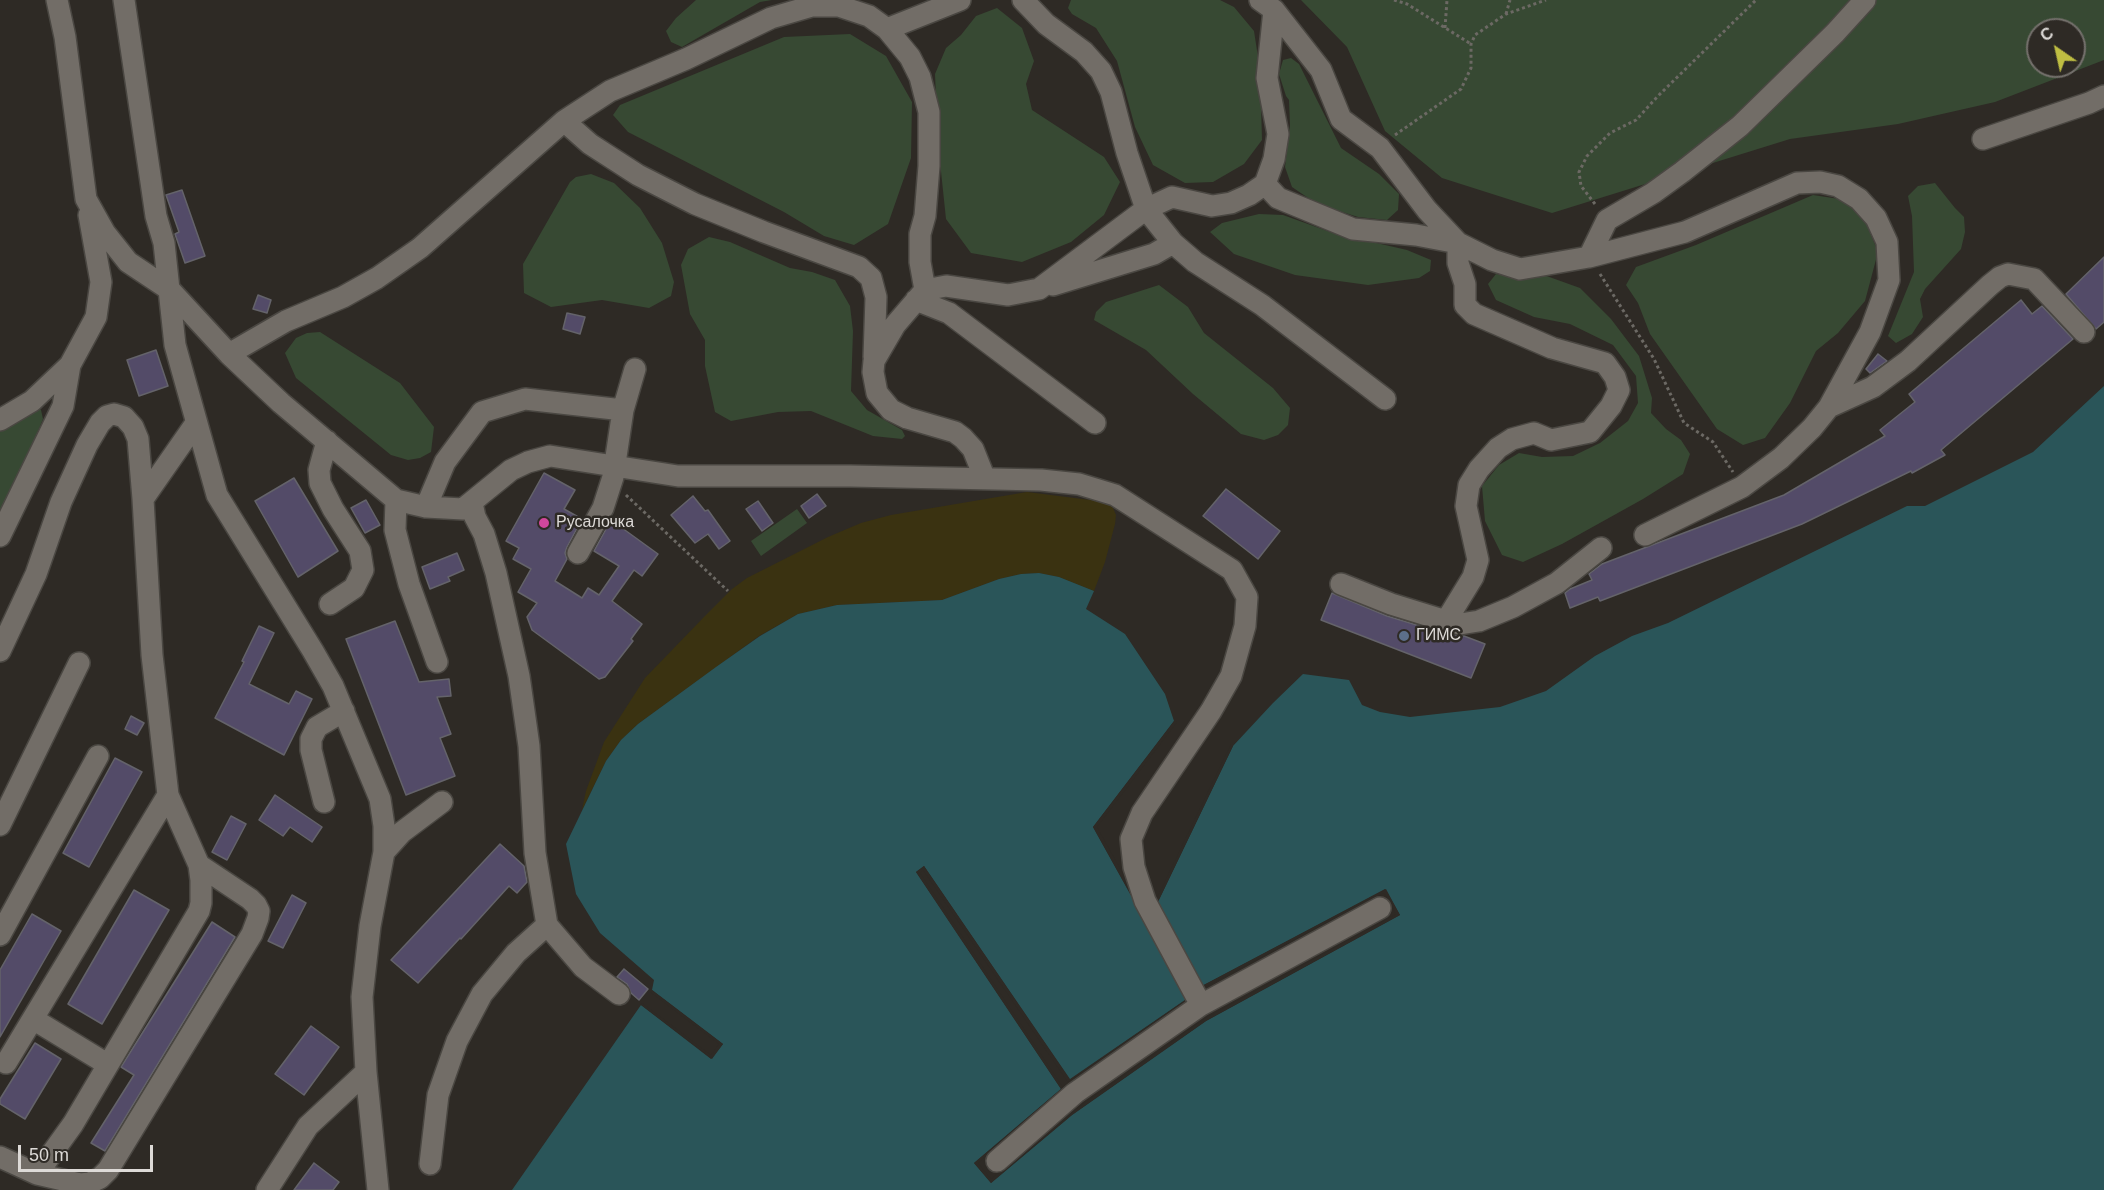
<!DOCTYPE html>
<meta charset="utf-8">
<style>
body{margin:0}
#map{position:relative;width:2104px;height:1190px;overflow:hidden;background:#2e2a25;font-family:Arial,sans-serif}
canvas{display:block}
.north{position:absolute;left:2026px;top:18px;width:60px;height:60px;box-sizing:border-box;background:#2e2a25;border:2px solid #74706c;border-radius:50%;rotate:326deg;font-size:16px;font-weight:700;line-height:24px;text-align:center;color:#dddad7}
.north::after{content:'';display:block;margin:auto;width:21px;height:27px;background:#bfbe42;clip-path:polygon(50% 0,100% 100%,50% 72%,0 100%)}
.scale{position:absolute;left:18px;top:1145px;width:135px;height:27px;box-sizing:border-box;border:3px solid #dddad7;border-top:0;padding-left:8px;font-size:18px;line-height:21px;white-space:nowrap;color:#dddad7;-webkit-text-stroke:4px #2e2a25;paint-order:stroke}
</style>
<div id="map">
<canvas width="2104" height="1190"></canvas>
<div class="north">С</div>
<div class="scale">50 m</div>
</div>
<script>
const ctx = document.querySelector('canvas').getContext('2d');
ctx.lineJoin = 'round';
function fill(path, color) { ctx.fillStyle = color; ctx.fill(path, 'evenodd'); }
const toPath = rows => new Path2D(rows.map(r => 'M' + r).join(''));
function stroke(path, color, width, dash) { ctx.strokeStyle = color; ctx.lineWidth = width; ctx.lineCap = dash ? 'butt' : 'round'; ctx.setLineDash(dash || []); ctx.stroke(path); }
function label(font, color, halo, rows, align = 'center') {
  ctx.font = font + ' Arial,sans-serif'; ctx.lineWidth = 5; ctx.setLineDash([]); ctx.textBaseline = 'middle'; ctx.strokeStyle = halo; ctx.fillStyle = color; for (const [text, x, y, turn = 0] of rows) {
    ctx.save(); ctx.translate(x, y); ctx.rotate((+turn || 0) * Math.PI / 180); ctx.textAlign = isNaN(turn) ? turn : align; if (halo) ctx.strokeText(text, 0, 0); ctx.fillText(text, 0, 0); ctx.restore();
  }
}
fill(toPath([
 [696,0,772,0,760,2,682,47,671,42,666,31,676,18],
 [1071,0,1220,0,1234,7,1254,31,1260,70,1262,140,1244,164,1213,182,1185,183,1153,165,1135,127,1117,61,1096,28,1072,14,1068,8],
 [1301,0,2104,0,2104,60,1995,102,1898,124,1790,139,1552,213,1442,178,1385,131,1347,47],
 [2038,30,2074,30,2074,66,2038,66],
 [997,8,1022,28,1034,61,1026,84,1032,110,1104,157,1120,182,1104,215,1071,242,1022,262,971,253,946,219,938,143,935,74,946,48,961,35,976,16],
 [850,34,886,56,912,102,911,158,888,224,854,245,824,236,784,212,628,132,613,115,620,105,784,37],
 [1291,58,1299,64,1341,148,1379,174,1399,194,1398,210,1387,220,1358,217,1317,204,1292,187,1285,167,1290,125,1289,100,1286,96,1279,74,1283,60],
 [591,174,614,183,640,208,662,243,674,282,671,296,649,308,602,300,551,307,524,293,523,264,570,182,576,177],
 [1935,183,1955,208,1964,217,1965,232,1961,249,1925,289,1920,299,1923,317,1912,334,1896,343,1888,336,1914,272,1912,216,1908,196,1918,186],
 [1813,195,1846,200,1864,218,1878,252,1865,301,1838,333,1816,351,1790,403,1765,438,1743,445,1717,429,1650,334,1638,303,1626,285,1636,267,1696,245],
 [1259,214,1283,215,1333,233,1407,250,1431,260,1430,271,1419,278,1368,285,1295,275,1234,254,1210,232,1222,223],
 [709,237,730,242,790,268,812,272,835,280,850,306,853,331,851,391,867,410,902,430,905,436,902,439,873,436,811,411,778,412,731,421,715,412,705,366,705,340,690,314,681,265,688,249],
 [1496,274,1509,276,1541,274,1580,288,1611,319,1639,356,1652,398,1651,413,1666,429,1681,440,1690,454,1683,474,1643,499,1562,544,1523,562,1502,555,1485,521,1482,486,1499,465,1519,453,1542,457,1573,456,1600,443,1628,421,1638,403,1636,376,1613,345,1570,324,1534,317,1496,300,1488,284],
 [1159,285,1188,307,1204,333,1273,388,1290,408,1288,425,1278,435,1264,440,1241,434,1193,394,1146,350,1094,320,1096,312,1106,302],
 [320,332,400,383,434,427,431,452,420,458,408,460,391,455,296,378,285,353,296,338,307,333],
 [37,408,41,410,43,419,0,521,0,424],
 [797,509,807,523,761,556,751,541]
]), '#374933');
fill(toPath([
 [1027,492,1106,502,1113,508,1116,515,1115,524,1105,562,1094,591,1059,577,1039,573,1021,574,999,579,942,600,837,605,798,614,759,636,638,724,621,740,606,761,582,810,586,791,604,742,645,678,703,618,732,589,747,578,828,537,861,523,891,515]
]), '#3a3211');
fill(toPath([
 [2104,386,2104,1190,512,1190,641,1005,711,1059,723,1044,652,990,654,980,600,933,576,894,566,844,606,761,621,740,638,724,716,667,760,636,798,614,837,605,942,600,999,579,1021,574,1039,573,1059,577,1094,591,1086,609,1125,634,1165,694,1174,721,1093,827,1188,998,1070,1080,924,866,916,872,1061,1089,974,1163,991,1183,1072,1115,1206,1021,1400,915,1385,889,1200,987,1156,906,1233,746,1273,703,1303,674,1349,680,1362,705,1380,712,1410,717,1500,707,1546,691,1595,656,1632,636,1668,623,1907,506,1925,506,2033,452]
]), '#2a5559');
fill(toPath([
 [1174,721,1177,722,1097,827,1191,996,1190,1000,1071,1082,1067,1081,923,870,920,873,1064,1089,1063,1091,978,1163,991,1179,1070,1113,1204,1019,1396,914,1384,893,1201,989,1153,906,1231,744,1233,746,1156,906,1200,987,1386,889,1400,915,1206,1021,1072,1115,991,1183,974,1163,1061,1089,916,872,924,866,1070,1079,1188,998,1093,827],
 [652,990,723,1044,712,1059,641,1005,642,1003,711,1055,719,1044,650,992]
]), '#2e2a25');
const building = toPath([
 [182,190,205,256,185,263,175,234,179,232,166,195,182,190],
 [2104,257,2104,322,2096,329,2066,294,2104,257],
 [258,295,271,300,267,313,253,309,258,295],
 [2021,300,2032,314,2042,306,2073,339,1941,450,1945,455,1912,473,1911,471,1802,524,1600,601,1598,597,1570,608,1565,593,1570,589,1592,580,1589,574,1602,564,1784,495,1885,436,1880,430,1915,402,1909,394,2021,300],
 [567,313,585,317,580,334,563,329,567,313],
 [156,350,168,386,139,396,127,360,156,350],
 [1878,354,1887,361,1870,373,1866,369,1878,354],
 [544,473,575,490,564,509,582,519,567,547,565,553,567,559,555,581,582,598,588,588,599,595,619,566,594,551,611,520,658,554,642,576,634,570,612,601,642,624,631,639,633,641,605,677,599,679,532,630,527,617,537,603,518,592,531,569,513,559,519,548,506,541,544,473],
 [294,478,338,551,298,577,255,501,294,478],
 [1226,489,1280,531,1258,559,1203,516,1226,489],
 [817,494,826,506,809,518,801,506,817,494],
 [693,496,705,511,708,510,730,541,719,549,708,534,695,543,671,515,693,496],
 [366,500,380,525,365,533,351,508,366,500],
 [758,501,773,523,762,531,746,509,758,501],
 [457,553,464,570,448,577,450,581,430,589,422,567,457,553],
 [1332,593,1387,616,1443,633,1464,636,1485,644,1471,678,1321,620,1332,593],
 [395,621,419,682,449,679,451,696,437,697,451,734,440,738,455,776,406,795,346,639,395,621],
 [259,626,274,633,249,684,289,704,296,691,312,699,284,755,215,718,244,662,242,661,259,626],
 [131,716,144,723,137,735,125,729,131,716],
 [115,758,142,772,89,867,63,853,115,758],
 [275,795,322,827,312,842,290,827,283,836,259,820,275,795],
 [231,816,246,824,227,860,212,852,231,816],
 [500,844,524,866,527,882,517,893,509,886,461,939,460,938,418,983,391,960,500,844],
 [134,890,169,910,102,1024,68,1004,134,890],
 [292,895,306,903,283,948,268,941,292,895],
 [32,914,61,931,0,1037,0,970,32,914],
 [212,922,235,937,105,1151,91,1143,134,1075,121,1067,212,922],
 [624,969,648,989,639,1000,631,993,627,984,617,977,624,969],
 [311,1026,339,1047,304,1095,275,1074,311,1026],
 [35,1043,61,1059,25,1119,0,1104,0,1099,35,1043],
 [314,1163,339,1182,333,1190,294,1190,314,1163]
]);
fill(building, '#534b68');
stroke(building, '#64636a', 1.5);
const minor = toPath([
 [57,0,65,37,86,199,105,233,128,262,170,290,229,354,281,403,396,500,426,507,463,509,511,470,528,462,550,456,678,476,850,476,1041,480,1079,484,1115,495,1232,570,1247,597,1245,626,1231,676,1211,711,1142,813,1131,839,1134,867,1145,901,1201,1005],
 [124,0,151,182,156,216,164,243,175,345,217,495,313,651,333,686,380,799,384,826,384,852,370,926,362,997,366,1072,378,1190],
 [1023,0,1046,24,1084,52,1101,71,1111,92,1127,153,1146,209,1172,197,1212,206,1231,203,1249,195,1265,184,1274,159,1278,134,1267,78,1274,10],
 [1260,0,1274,10,1321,70,1341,119,1380,148,1427,210,1458,243],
 [887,29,960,0],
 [564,121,590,144,638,175,695,204,764,232,859,267,871,278,876,297,874,357],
 [1983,139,2089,103,2104,96],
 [1265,184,1278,198,1353,229,1416,235,1458,243],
 [1589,257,1685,232,1797,183,1820,182,1838,186,1859,199,1876,218,1887,242,1889,280,1870,332,1829,407,1812,428,1781,458,1742,487,1645,535],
 [1053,285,1154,254,1173,243],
 [916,300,949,313,1095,423],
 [229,354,286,321,343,297,377,278,420,248,564,121,610,91,686,59,771,18,812,6,839,6,869,16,887,29,910,57,920,77,929,112,929,166,925,216,920,234,920,262,925,290],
 [1829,407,1873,387,1908,361,1990,285,2000,277,2008,274,2034,279,2084,332],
 [0,420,32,401,70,365,96,317,101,282,89,215],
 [327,441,319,470,320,483,333,509,360,551,363,570,354,588,330,604],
 [985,479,973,449,963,438,955,432,907,418,891,410,877,393,873,372,874,361,895,325,925,290,946,286,1008,295,1039,289,1146,209,1173,243,1195,262,1262,305,1385,399],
 [396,500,395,530,409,584,437,662],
 [472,503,475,517,484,534,496,573,519,676,529,746,535,853,547,925,583,967,619,994],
 [426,507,445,462,482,412,525,399,623,410],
 [0,536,63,406,70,365],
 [578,553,603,508,613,477,623,410,635,369],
 [1341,584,1391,604,1446,621,1473,577,1478,560,1466,506,1469,485,1479,469,1498,448,1512,439,1534,433,1551,440,1590,432,1611,406,1619,390,1615,377,1605,363,1552,348,1474,314,1465,305,1465,284,1458,263,1458,243,1492,260,1520,269,1589,257,1607,220,1653,193,1682,172,1740,126,1835,33,1865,0],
 [1446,621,1460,624,1479,621,1513,607,1557,583,1601,548],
 [0,651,36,574,61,502,87,445,100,423,107,416,114,414,124,417,133,427,138,439,143,499],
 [324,802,311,750,311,739,317,727,344,711],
 [0,825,79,663],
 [384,852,402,832,442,802],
 [0,935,98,756],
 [33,1019,107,1064],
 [6,1063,168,795],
 [0,1157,37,1174,73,1124,199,911,201,903,201,880,199,865,168,795,152,655,143,499,196,423],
 [997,1161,1075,1093,1201,1005,1380,908],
 [430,1164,438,1095,457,1041,482,994,516,953,547,925],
 [37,1174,80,1184,90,1183,100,1178,108,1170,252,934,258,918,259,911,256,905,250,899,199,865],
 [267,1190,308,1126,366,1072]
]);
stroke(minor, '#4a4742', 24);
stroke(toPath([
 [1394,0,1407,4,1471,44],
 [1506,14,1510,0],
 [1445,28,1447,0],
 [1395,135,1461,89,1471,68,1471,44,1475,35,1506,14,1546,0],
 [1595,204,1581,186,1579,172,1587,156,1610,133,1636,120,1658,96,1756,0],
 [1600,274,1654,359,1684,423,1713,442,1733,472],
 [626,495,728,591]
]), '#6c6964', 3, [3, 3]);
stroke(minor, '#726d67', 21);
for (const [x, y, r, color] of [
 [544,523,6,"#d1479c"],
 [1404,636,6,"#5c6f8a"]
]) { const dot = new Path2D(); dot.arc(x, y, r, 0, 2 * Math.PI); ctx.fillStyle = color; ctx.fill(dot); stroke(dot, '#2e2a25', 2); }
label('16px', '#dddad7', '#2e2a25', [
 ["Русалочка",556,523],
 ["ГИМС",1416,636]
], 'left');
</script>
